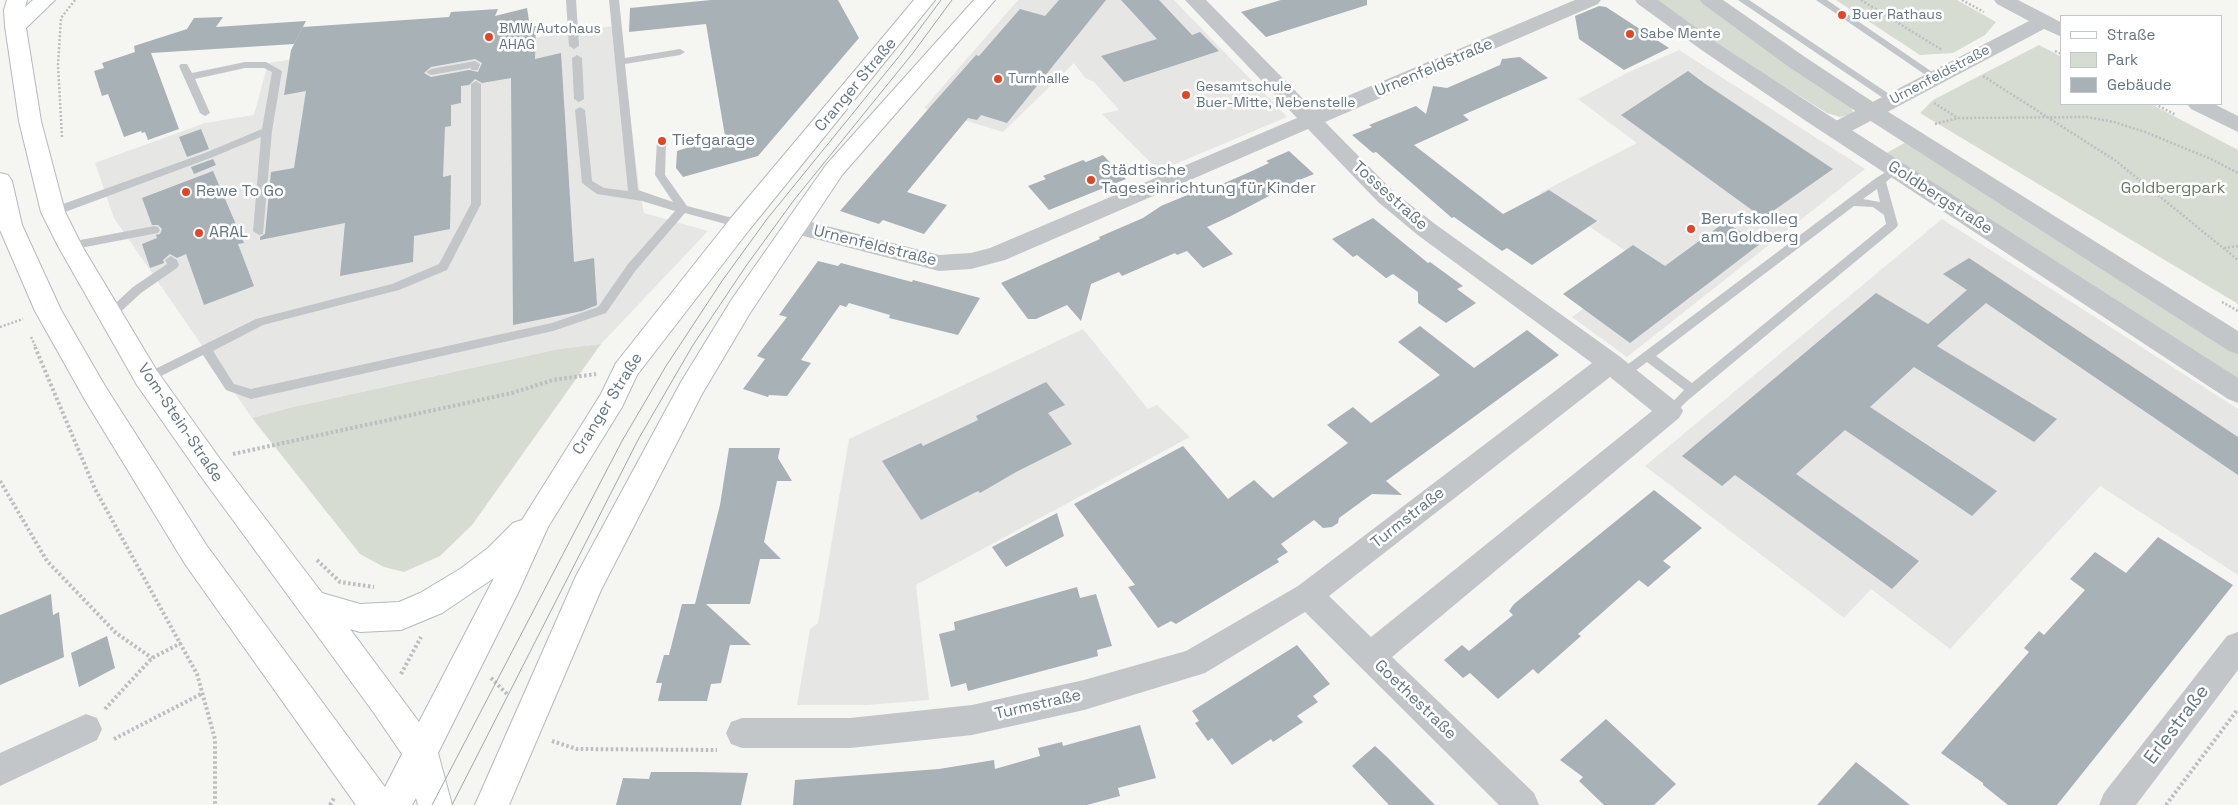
<!DOCTYPE html>
<meta charset="utf-8">
<style>
body{margin:0}
#map{position:relative;width:2238px;height:805px;overflow:hidden;background:#f5f5f1;font-family:"Space Grotesk",sans-serif}
canvas{display:block}
.legend{position:absolute;left:2060px;top:15px;width:162px;height:90px;box-sizing:border-box;background:#fff;border:1px solid #c1c8cd;margin:0;padding:6px 9px;list-style:none;font-size:15px;color:#647682}
.legend li{display:flex;align-items:center;gap:10px;height:25px}
.legend b{width:25px;border:1px solid #c1c8cd}
</style>
<div id="map">
<canvas width="2238" height="805"></canvas>
<ul class="legend">
<li><b style="height:6px;background:#fff"></b>Straße</li>
<li><b style="height:14px;background:#d6dcd2"></b>Park</li>
<li><b style="height:14px;background:#a8b1b6"></b>Gebäude</li>
</ul>
</div>
<script>
const ctx = document.querySelector('canvas').getContext('2d');
ctx.lineJoin = 'round';
function fill(path, color) { ctx.fillStyle = color; ctx.fill(path, 'evenodd'); }
const toPath = rows => new Path2D(rows.map(r => 'M' + r).join(''));
function stroke(path, color, width, dash) { ctx.strokeStyle = color; ctx.lineWidth = width; ctx.lineCap = dash ? 'butt' : 'round'; ctx.setLineDash(dash || []); ctx.stroke(path); }
function label(font, color, halo, rows, align = 'center') {
  ctx.font = font + ' "Space Grotesk",sans-serif'; ctx.lineWidth = 5; ctx.setLineDash([]); ctx.textBaseline = 'middle'; ctx.strokeStyle = halo; ctx.fillStyle = color; for (const [text, x, y, turn = 0] of rows) {
    ctx.save(); ctx.translate(x, y); ctx.rotate((+turn || 0) * Math.PI / 180); ctx.textAlign = isNaN(turn) ? turn : align; if (halo) ctx.strokeText(text, 0, 0); ctx.fillText(text, 0, 0); ctx.restore();
  }
}
fill(toPath([
 [1018,0,1174,0,1287,117,1159,171,1102,114,1119,110,1094,82,1085,78,1074,63,1003,132,924,108],
 [619,25,639,187,644,213,708,231,601,344,559,349,293,407,252,418,114,218,95,163,205,123,254,115,268,63,373,47,485,45],
 [1679,50,1865,169,1627,357,1572,317,1645,264,1540,193,1637,143,1578,99,1629,72],
 [1942,219,2238,409,2238,575,2100,486,1950,649,1871,589,1844,618,1645,466],
 [1083,329,1148,409,1157,405,1190,437,916,585,929,700,867,705,797,705,810,629,818,623,849,439]
]), '#e6e6e5');
fill(toPath([
 [1654,0,1702,0,1850,105,1853,112,1849,115,1840,117,1827,113,1707,39],
 [1836,0,1957,0,1996,22,1985,35,1953,53,1920,55],
 [2039,45,2062,57,2062,104,2151,104,2238,150,2238,304,1920,113,1933,100],
 [1908,141,2238,349,2238,383,1883,155],
 [601,344,472,525,440,556,404,572,384,567,360,554,252,418,293,407,559,349]
]), '#d6dcd2');
fill(toPath([
 [711,0,838,0,859,38,758,156,683,177,676,168,677,151,725,136,706,24,629,32,630,8],
 [1059,0,1106,0,1007,123,981,115,977,120,968,118,907,192,947,205,924,234,883,220,879,224,840,211,930,107,976,55,979,56,1020,9,1045,16],
 [1121,0,1159,0,1192,35,1200,32,1219,51,1124,82,1101,56,1157,39],
 [1281,0,1367,0,1367,5,1266,37,1241,12],
 [1599,6,1606,7,1669,48,1624,70,1579,39,1575,16],
 [527,8,530,27,536,26,535,59,561,53,574,262,594,258,597,305,582,311,513,325,511,78,482,83,475,79,469,85,461,86,461,103,451,105,451,126,445,127,443,177,451,175,450,229,414,236,413,262,340,276,345,223,260,240,260,237,265,234,271,172,294,168,306,91,284,95,291,50,303,27,449,17,451,12,498,9,495,16],
 [475,59,482,63,478,72,469,70,431,77,424,73,431,67],
 [223,17,216,27,306,21,294,44,151,53,179,129,148,140,145,132,142,133,141,131,124,137,108,94,102,96,94,71,104,68,102,63,135,52,134,46,187,29,194,18],
 [1520,57,1548,78,1463,115,1469,120,1414,145,1503,214,1549,190,1597,221,1532,265,1507,248,1502,251,1454,217,1452,218,1376,152,1373,153,1352,135,1372,127,1369,125,1416,106,1426,114,1433,86,1447,88,1500,65,1502,59],
 [1688,71,1704,83,1833,169,1763,218,1621,115],
 [201,129,209,149,187,157,179,137],
 [1289,151,1314,174,1287,185,1288,186,1231,216,1207,227,1233,254,1203,268,1187,251,1177,255,1175,253,1122,276,1119,272,1091,284,1081,321,1067,305,1036,319,1028,319,1001,283,1100,239,1099,237,1143,218,1161,206,1192,193,1195,196,1252,171,1269,163,1266,161],
 [1103,155,1126,179,1049,210,1028,186,1046,179,1043,176,1083,160,1086,162],
 [213,159,216,165,194,174,191,167],
 [213,171,244,243,238,244,254,286,204,305,186,254,177,258,170,254,163,260,164,263,150,268,142,244,157,238,156,235,160,234,162,229,158,225,152,225,142,198],
 [1373,218,1428,263,1430,262,1463,286,1457,289,1476,303,1446,323,1418,303,1418,292,1393,274,1386,278,1357,255,1353,257,1332,239],
 [1725,222,1760,244,1630,343,1563,294,1633,245,1665,266],
 [1969,258,2238,437,2238,475,1986,303,1937,346,2057,419,2034,442,1914,367,1870,407,1997,491,1972,516,1845,430,1796,474,1919,561,1892,589,1735,475,1722,486,1682,456,1876,293,1928,324,1967,290,1943,274],
 [818,261,838,266,841,263,912,282,913,280,980,298,958,335,889,318,890,315,849,303,846,307,840,305,801,360,811,363,787,396,769,395,768,397,743,389,765,359,757,356,787,317,779,315],
 [1420,326,1474,368,1527,330,1559,355,1386,481,1402,495,1372,494,1339,518,1338,523,1332,527,1323,528,1314,520,1281,544,1288,552,1277,559,1279,562,1176,624,1171,621,1158,628,1128,587,1135,585,1074,504,1183,446,1228,499,1254,480,1273,498,1348,443,1327,425,1353,407,1371,423,1440,375,1398,342],
 [1046,382,1065,405,1048,413,1072,444,1016,472,980,493,978,491,921,520,882,461,921,443,923,446,978,420,976,416],
 [729,448,780,448,778,458,792,481,777,481,764,542,781,559,760,559,750,604,695,604,720,505],
 [1654,490,1702,528,1663,561,1671,567,1648,587,1639,580,1578,634,1581,636,1538,674,1533,669,1498,699,1470,673,1463,678,1444,660,1462,645,1469,651,1513,615,1509,611,1514,604],
 [1057,513,1064,536,1006,567,992,547],
 [2158,537,2233,585,2057,805,2008,805,1983,785,1983,783,1941,753,2029,652,2024,648,2039,631,2044,635,2085,590,2070,579,2095,552,2126,573],
 [1077,587,1080,598,1096,594,1112,646,1097,650,1098,656,968,691,966,683,951,687,939,634,955,630,954,622],
 [51,594,53,615,59,612,64,657,0,685,0,615],
 [682,604,706,604,751,645,730,645,721,683,711,684,707,701,658,701,662,683,656,683,664,655,669,655],
 [107,636,115,668,79,687,71,653],
 [1297,645,1330,684,1313,696,1318,702,1297,716,1303,722,1273,742,1271,739,1232,765,1212,738,1208,741,1195,723,1199,721,1192,711],
 [1606,719,1676,784,1654,805,1604,805,1579,781,1583,777,1560,760],
 [1140,725,1156,778,1118,788,1120,796,1087,805,793,805,795,780,939,769,994,760,995,769,1040,756,1038,748,1062,742,1063,746],
 [1375,746,1387,757,1435,805,1389,805,1352,766],
 [1856,762,1910,805,1817,805],
 [651,772,698,772,748,773,741,805,616,805,623,778,649,779]
]), '#a8b1b6');
const secondary = toPath([
 [7,0,27,0,25,7,33,0,55,0,26,28,41,121,65,212,82,246,157,371,220,459,322,593,360,604,399,602,420,593,460,569,488,548,513,523,522,520,601,394,616,363,731,218,914,0,935,0,749,230,637,375,622,407,548,527,518,593,438,753,452,805,418,805,416,798,412,805,356,805,185,564,85,400,35,311,0,230,0,173,8,175,12,181,22,225,61,310,105,386,207,546,385,787,402,754,374,713,200,475,137,385,58,246,41,212,19,121,5,26,4,10,7,0],
 [494,578,419,722,350,629,360,632,401,630,442,613,494,578],
 [974,0,995,0,842,175,750,313,702,394,601,590,509,805,475,805,576,576,681,382,732,299,826,165,974,0]
]);
stroke(secondary, '#b4babe', 2);
stroke(toPath([
 [1861,0,1942,50],
 [1962,0,1984,12],
 [2055,51,2062,54],
 [1983,76,2116,161,2238,260],
 [1934,103,1958,118],
 [2155,104,2176,115],
 [1935,124,1958,118,2087,117,2114,122,2145,132,2211,159,2238,173],
 [62,137,58,65,61,18,75,0],
 [2224,248,2238,246],
 [2222,302,2238,311],
 [0,327,23,319],
 [31,337,36,348]
]), '#bcbec0', 2.5, [2, 2]);
stroke(toPath([
 [35,347,95,489,197,674,215,739,215,805],
 [233,454,512,393,553,380,596,374],
 [0,481,47,561,116,633,152,658],
 [317,560,340,582,374,587],
 [401,674,421,637],
 [491,678,508,695],
 [105,709,152,658,181,643],
 [114,739,203,693],
 [552,741,577,749,717,750],
 [330,805,334,798],
 [2166,805,2238,709]
]), '#bcbec0', 4, [2.5, 2.5]);
fill(toPath([
 [566,0,576,0,579,46,574,49,569,46,566,0],
 [609,0,619,0,625,58,680,49,685,52,680,55,625,64,638,190,673,202,655,175,657,141,658,139,666,139,665,175,687,206,744,221,746,224,744,227,740,228,685,213,636,270,606,313,553,331,251,399,226,390,203,355,151,381,143,381,141,378,143,375,256,319,392,284,439,264,471,204,471,84,476,81,481,84,481,204,447,270,399,290,263,325,213,351,234,384,251,389,552,323,598,307,628,264,675,211,642,201,597,194,582,183,575,110,580,107,585,110,592,181,604,188,628,191,609,0],
 [1738,0,1749,0,1898,100,1897,102,1889,102,1738,0],
 [1816,0,1827,0,1941,78,1936,81,1933,80,1816,0],
 [577,55,582,58,584,99,579,102,574,99,572,58,577,55],
 [475,61,480,64,478,70,472,70,470,68,431,75,426,72,431,69,475,61],
 [245,62,266,62,282,71,272,131,263,234,259,235,253,231,261,137,213,157,57,215,49,215,48,212,49,209,205,153,262,129,272,72,264,68,245,68,195,79,210,113,205,116,200,113,179,66,181,64,187,64,192,73,245,62],
 [1896,166,1901,169,1886,182,1898,225,1896,228,1687,401,1674,414,1670,416,1666,414,1664,411,1684,390,1647,362,1627,377,1619,377,1617,374,1619,371,1876,178,1896,166],
 [1877,189,1880,202,1863,199,1877,189],
 [1854,206,1873,207,1884,215,1886,224,1692,383,1656,356,1854,206],
 [154,226,158,227,160,230,158,233,70,250,64,246,70,242,154,226],
 [171,256,177,260,179,265,177,268,141,293,115,317,107,317,105,314,107,311,133,287,167,264,165,260,171,256]
]), '#c2c6c9');
fill(toPath([
 [1185,0,1206,0,1314,110,1575,0,1601,0,1598,4,1325,122,1394,192,1435,224,1619,356,1679,404,1683,411,1679,418,1392,657,1534,793,1539,805,1499,805,1305,612,1205,673,1084,710,972,735,850,748,742,748,731,744,726,733,731,722,742,718,850,718,972,705,1084,680,1186,651,1298,586,1592,363,1419,236,1378,202,1308,129,1005,260,971,269,939,271,788,232,784,226,788,220,796,218,939,255,971,253,990,248,1297,118,1185,0],
 [1610,377,1652,411,1371,637,1329,596,1610,377],
 [1994,0,2018,0,2051,17,2062,23,2062,37,2044,29,1844,135,1836,137,1828,135,1825,130,1828,125,2029,21,1997,4,1994,0],
 [2187,104,2214,104,2238,116,2238,132,2191,109,2187,104],
 [2238,632,2238,670,2136,805,2099,805,2104,793,2227,636,2238,632],
 [86,714,97,718,102,729,97,740,0,786,0,753,86,714]
]), '#c2c6c9');
fill(toPath([
 [1635,0,1658,0,1717,43,1822,111,2238,378,2238,403,2228,399,1806,121,1703,51,1638,4,1635,0],
 [1700,0,1723,0,1805,57,1879,106,2238,331,2238,354,2229,351,1863,116,1789,67,1703,4,1700,0]
]), '#c2c6c9');
fill(secondary, '#fff');
stroke(toPath([
 [432,805,622,441,666,366,722,281,767,219,901,54,941,0],
 [452,805,639,438,693,345,746,266,794,200,913,53,952,0]
]), '#a1a8ac', 1);
for (const [x, y, r, color] of [
 [1842,15,5,"#e14725"],
 [1630,34,5,"#e14725"],
 [489,37,5,"#e14725"],
 [998,79,5,"#e14725"],
 [1186,95,5,"#e14725"],
 [662,141,5,"#e14725"],
 [1091,180,5,"#e14725"],
 [186,192,5,"#e14725"],
 [1691,229,5,"#e14725"],
 [199,233,5,"#e14725"]
]) { const dot = new Path2D(); dot.arc(x, y, r, 0, 2 * Math.PI); ctx.fillStyle = color; ctx.fill(dot); stroke(dot, '#fff', 2); }
label('14px', '#647682', '#fff', [
 ["Buer Rathaus",1852,15],
 ["BMW Autohaus",499,29],
 ["AHAG",499,45],
 ["Sabe Mente",1640,34],
 ["Turnhalle",1008,79],
 ["Gesamtschule",1196,87],
 ["Buer-Mitte, Nebenstelle",1196,103]
], 'left');
label('14px', '#647682', '#fff', [
 ["Urnenfeldstraße",1940,75,-28]
]);
label('16px', '#647682', '#fff', [
 ["Urnenfeldstraße",1434,68,-23],
 ["Cranger Straße",856,85,-50],
 ["Tossestraße",1390,196,42],
 ["Goldbergstraße",1940,198,33],
 ["Urnenfeldstraße",875,246,14],
 ["Cranger Straße",608,404,-58],
 ["Vom-Stein-Straße",180,423,56],
 ["Turmstraße",1408,518,-38],
 ["Goethestraße",1415,700,44],
 ["Turmstraße",1038,705,-13]
]);
label('16px', '#647682', '#fff', [
 ["Tiefgarage",672,141],
 ["Städtische",1101,171],
 ["Tageseinrichtung für Kinder",1101,189],
 ["Rewe To Go",196,192],
 ["Berufskolleg",1701,220],
 ["am Goldberg",1701,238],
 ["ARAL",209,233]
], 'left');
label('16px', '#697963', '#fff', [
 ["Goldbergpark",2173,189]
]);
label('19px', '#647682', '#fff', [
 ["Erlestraße",2177,725,-53]
]);
</script>
